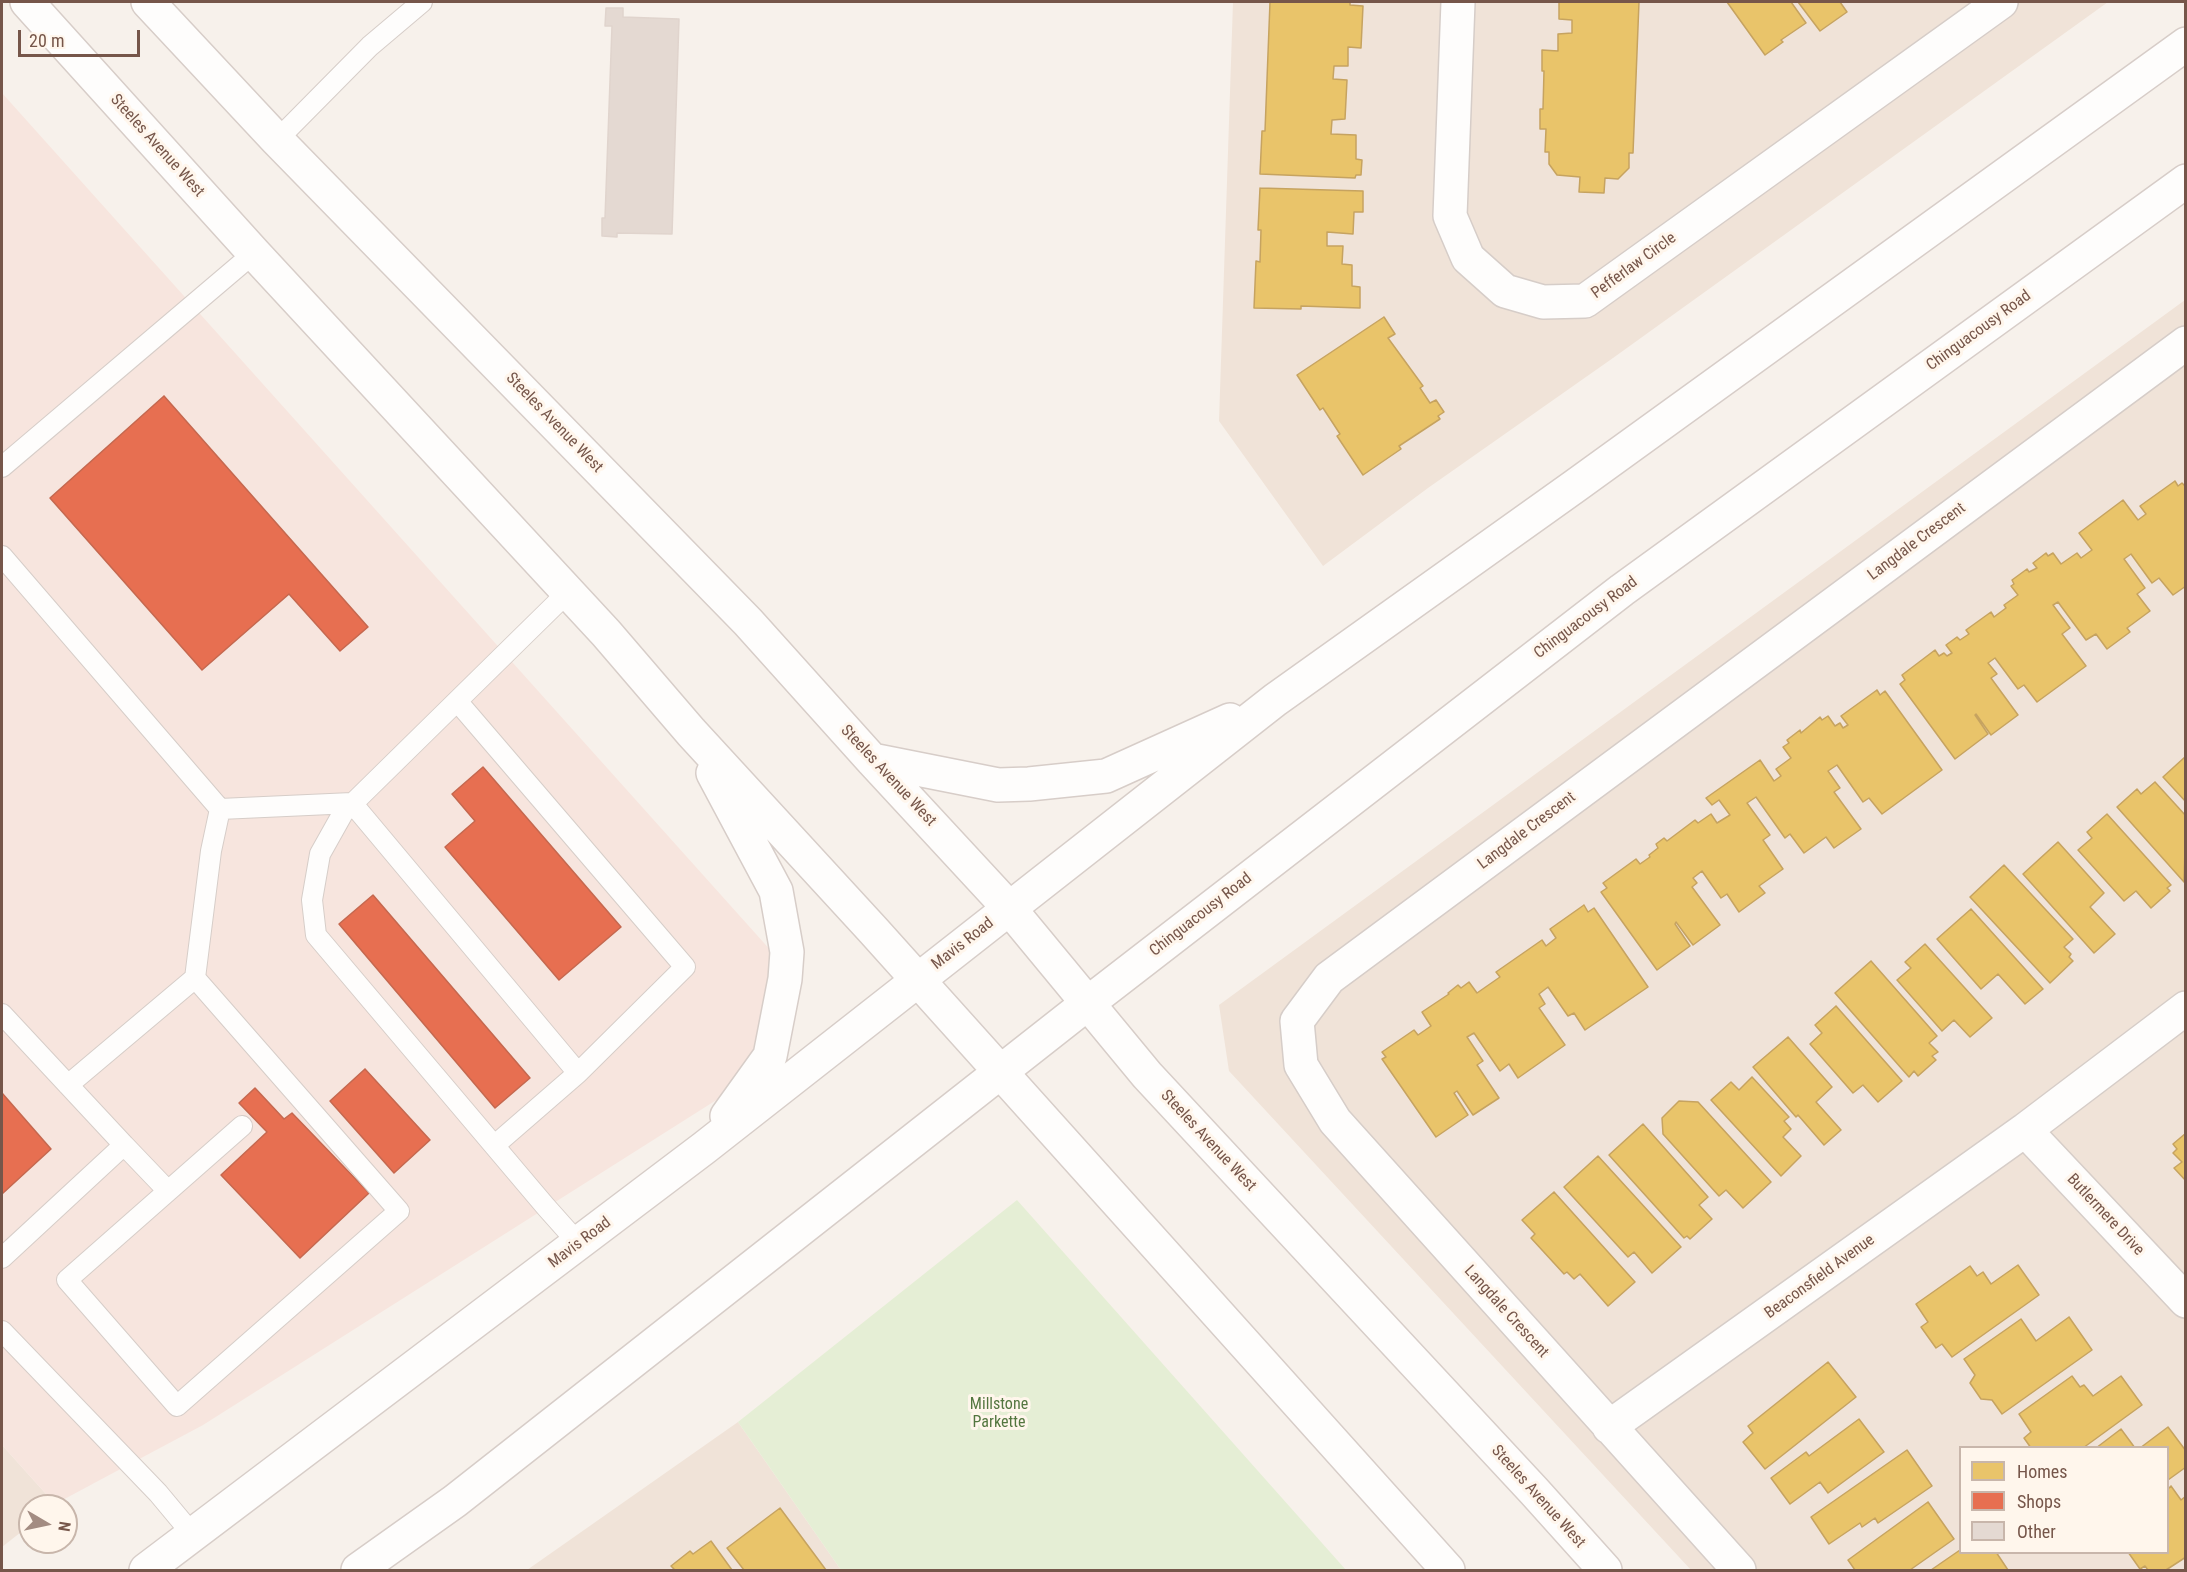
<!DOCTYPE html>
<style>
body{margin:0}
#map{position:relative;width:2187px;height:1572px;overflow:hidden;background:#f7f1eb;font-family:"Roboto Condensed",sans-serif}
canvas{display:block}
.frame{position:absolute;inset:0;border:3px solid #76564a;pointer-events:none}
.legend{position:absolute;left:1959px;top:1446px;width:210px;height:108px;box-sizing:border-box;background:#fff6ec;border:2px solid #c8b6ab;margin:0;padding:8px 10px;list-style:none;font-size:18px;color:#76564a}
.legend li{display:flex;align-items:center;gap:12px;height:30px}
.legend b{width:30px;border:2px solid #c8b6ab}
.north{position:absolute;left:18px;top:1494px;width:60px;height:60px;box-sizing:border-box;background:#fff6ec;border:2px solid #c8b6ab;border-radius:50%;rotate:99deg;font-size:16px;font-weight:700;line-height:24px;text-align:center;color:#76564a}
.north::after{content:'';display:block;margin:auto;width:21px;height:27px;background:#a38c82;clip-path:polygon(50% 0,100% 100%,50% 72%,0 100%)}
.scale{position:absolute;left:18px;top:30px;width:122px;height:27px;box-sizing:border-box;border:3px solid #76564a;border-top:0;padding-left:8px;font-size:18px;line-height:21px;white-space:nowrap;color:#76564a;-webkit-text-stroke:4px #fff6ec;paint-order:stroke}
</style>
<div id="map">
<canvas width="2187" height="1572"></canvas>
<div class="frame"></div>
<ul class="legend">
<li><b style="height:16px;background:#e9c46a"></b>Homes</li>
<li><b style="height:16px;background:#e76f51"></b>Shops</li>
<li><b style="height:16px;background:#e4d9d2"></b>Other</li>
</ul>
<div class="north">N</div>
<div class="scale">20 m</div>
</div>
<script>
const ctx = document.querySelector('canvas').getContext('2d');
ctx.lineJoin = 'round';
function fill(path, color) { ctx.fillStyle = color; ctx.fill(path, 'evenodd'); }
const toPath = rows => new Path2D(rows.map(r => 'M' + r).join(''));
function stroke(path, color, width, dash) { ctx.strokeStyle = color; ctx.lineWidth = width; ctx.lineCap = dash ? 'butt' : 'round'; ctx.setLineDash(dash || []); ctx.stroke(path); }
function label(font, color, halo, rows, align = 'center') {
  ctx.font = font + ' "Roboto Condensed",sans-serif'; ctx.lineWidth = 6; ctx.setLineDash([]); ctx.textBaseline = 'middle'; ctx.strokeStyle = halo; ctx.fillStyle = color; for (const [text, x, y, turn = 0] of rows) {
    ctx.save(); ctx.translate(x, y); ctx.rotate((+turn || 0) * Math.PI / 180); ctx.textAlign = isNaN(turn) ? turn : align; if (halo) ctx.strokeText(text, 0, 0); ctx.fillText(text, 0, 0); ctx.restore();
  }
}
fill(toPath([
 [1233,2,2108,2,1613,358,1428,488,1323,566,1219,421],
 [2185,300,2185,1570,1691,1570,1229,1071,1219,1005],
 [1960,1448,2168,1448,2168,1552,1960,1552],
 [738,1422,841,1570,527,1570],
 [2,1445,55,1504,30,1506,30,1525,2,1547]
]), '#f0e3d8');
fill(toPath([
 [2,93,799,982,778,1061,203,1425,55,1504,2,1445]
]), '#f7e5de');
fill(toPath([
 [1017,1200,1346,1570,841,1570,738,1422]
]), '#e5eed5');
const homes = toPath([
 [1270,2,1350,2,1350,5,1363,6,1361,48,1348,47,1348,66,1334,66,1333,79,1347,80,1345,119,1332,120,1331,134,1356,135,1356,159,1362,160,1361,175,1356,175,1355,178,1260,174,1262,131,1265,131,1270,2],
 [1559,2,1639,2,1633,153,1629,153,1629,168,1618,179,1605,178,1604,193,1579,192,1580,177,1557,175,1549,164,1549,152,1545,152,1546,129,1540,129,1540,109,1543,109,1544,71,1542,71,1542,50,1558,51,1558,34,1572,33,1572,20,1559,19,1559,2],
 [1727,2,1791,2,1806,23,1781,40,1783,42,1765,55,1727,2],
 [1798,2,1840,2,1847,12,1820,31,1798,2],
 [1260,188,1363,191,1363,212,1354,212,1353,234,1327,232,1327,246,1343,246,1342,264,1352,265,1352,286,1360,287,1360,308,1301,306,1301,309,1254,308,1256,261,1260,262,1261,230,1258,230,1260,188],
 [1384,317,1395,334,1388,338,1423,386,1420,388,1430,403,1436,400,1444,412,1438,416,1440,419,1399,446,1401,449,1363,475,1337,436,1340,434,1323,408,1320,410,1297,375,1384,317],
 [2175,481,2178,486,2182,483,2186,487,2186,586,2173,595,2159,578,2152,583,2131,554,2124,559,2145,588,2137,594,2150,611,2127,628,2130,632,2107,649,2096,634,2086,640,2058,602,2053,605,2070,628,2062,634,2086,666,2037,702,2024,685,2018,689,1995,658,1988,663,1997,674,1991,678,2018,715,1991,735,1976,714,1975,715,1988,734,1955,759,1900,684,1905,680,1902,675,1935,650,1939,656,1944,653,1947,656,1952,653,1946,645,1957,637,1960,640,1969,634,1966,630,1991,612,1994,617,2006,608,2004,605,2018,595,2011,586,2014,584,2012,580,2027,569,2029,572,2037,568,2033,563,2046,553,2048,556,2053,553,2061,564,2077,553,2081,558,2092,550,2079,533,2123,500,2138,520,2146,514,2140,506,2175,481],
 [1877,690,1880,695,1885,691,1942,770,1882,814,1869,798,1863,802,1837,765,1828,771,1840,788,1834,792,1861,829,1834,848,1826,837,1804,853,1790,834,1785,838,1756,797,1747,803,1770,835,1763,840,1783,869,1759,886,1765,893,1739,912,1727,894,1721,898,1702,871,1693,878,1697,883,1692,887,1720,925,1693,945,1676,922,1675,924,1690,946,1657,970,1601,892,1607,888,1603,883,1636,859,1640,864,1650,857,1649,855,1658,848,1656,844,1664,838,1667,841,1695,820,1698,823,1711,814,1717,823,1730,815,1719,800,1712,805,1706,798,1760,760,1774,781,1781,776,1776,769,1791,758,1783,747,1789,743,1787,740,1800,730,1801,733,1820,717,1822,720,1828,716,1835,726,1840,723,1843,728,1848,725,1841,716,1877,690],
 [2186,756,2186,802,2163,777,2186,756],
 [2155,782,2186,816,2184,882,2117,807,2137,789,2141,794,2155,782],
 [2107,814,2171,885,2167,888,2170,891,2151,908,2136,891,2124,901,2078,850,2092,838,2087,832,2107,814],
 [2058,842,2104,893,2090,907,2115,934,2094,953,2023,874,2058,842],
 [2004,865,2073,939,2064,947,2071,954,2069,957,2073,961,2050,983,1970,897,2004,865],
 [1584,905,1588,912,1594,908,1648,987,1585,1030,1574,1013,1568,1016,1548,987,1539,994,1545,1004,1539,1008,1565,1045,1518,1078,1509,1064,1500,1071,1474,1033,1467,1037,1483,1061,1477,1065,1499,1098,1473,1115,1457,1091,1454,1093,1468,1115,1436,1137,1382,1059,1386,1057,1382,1052,1414,1030,1418,1035,1431,1026,1422,1012,1449,994,1448,993,1458,985,1461,988,1469,982,1477,993,1500,977,1496,972,1542,940,1546,946,1556,938,1550,929,1584,905],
 [1971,909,2043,989,2025,1004,1998,974,1981,989,1937,939,1971,909],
 [1925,944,1992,1018,1970,1037,1954,1020,1942,1031,1897,980,1911,968,1905,962,1925,944],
 [1871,961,1937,1036,1929,1043,1938,1052,1932,1056,1936,1060,1918,1076,1914,1071,1909,1077,1835,993,1871,961],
 [1836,1006,1902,1081,1878,1102,1863,1085,1853,1093,1810,1044,1822,1033,1815,1025,1836,1006],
 [1788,1037,1832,1087,1816,1102,1841,1130,1824,1145,1798,1115,1796,1117,1753,1067,1788,1037],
 [1752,1077,1789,1117,1784,1121,1791,1129,1783,1137,1801,1156,1781,1176,1711,1100,1731,1082,1739,1090,1752,1077],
 [1679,1101,1698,1102,1771,1182,1743,1208,1726,1190,1719,1196,1663,1134,1662,1118,1679,1101],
 [1643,1124,1708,1197,1699,1205,1712,1219,1690,1239,1687,1236,1684,1238,1609,1155,1643,1124],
 [2186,1133,2186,1181,2174,1168,2182,1162,2173,1153,2177,1149,2173,1144,2186,1133],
 [1598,1156,1681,1247,1652,1273,1634,1252,1628,1257,1564,1187,1598,1156],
 [1554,1192,1635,1282,1608,1306,1580,1274,1574,1279,1567,1272,1564,1274,1531,1238,1535,1234,1522,1220,1554,1192],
 [2018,1265,2039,1295,1952,1357,1942,1344,1936,1348,1921,1327,1928,1322,1916,1304,1970,1266,1977,1276,1983,1272,1991,1284,2018,1265],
 [2069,1317,2092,1350,2002,1414,1992,1400,1981,1399,1970,1383,1975,1375,1964,1359,2021,1319,2036,1341,2069,1317],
 [1828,1362,1856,1397,1765,1469,1743,1442,1753,1433,1748,1426,1828,1362],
 [2072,1376,2080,1387,2084,1385,2093,1396,2121,1376,2142,1405,2083,1448,2031,1448,2024,1438,2031,1432,2019,1414,2072,1376],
 [1859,1419,1884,1452,1828,1493,1820,1482,1790,1504,1771,1478,1806,1452,1809,1456,1859,1419],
 [2168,1427,2186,1451,2186,1467,2168,1480,2168,1448,2140,1448,2168,1427],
 [2121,1429,2135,1448,2096,1448,2121,1429],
 [1907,1450,1932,1486,1878,1523,1875,1518,1862,1527,1860,1523,1829,1544,1811,1517,1907,1450],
 [2171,1486,2181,1500,2186,1496,2186,1557,2166,1570,2148,1570,2145,1566,2140,1569,2128,1552,2168,1552,2168,1489,2171,1486],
 [1928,1502,1954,1539,1910,1570,1855,1570,1848,1560,1928,1502],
 [780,1508,826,1570,744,1570,727,1548,780,1508],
 [711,1541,732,1570,672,1570,674,1569,671,1566,690,1551,693,1554,711,1541],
 [1960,1550,1960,1552,1996,1552,2008,1570,1931,1570,1960,1550]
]);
fill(homes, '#e9c46a');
stroke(homes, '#c6a360', 1.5);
const shops = toPath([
 [164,396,368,627,340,651,289,594,202,670,50,498,164,396],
 [483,767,621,927,559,980,445,847,475,821,452,794,483,767],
 [373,895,530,1078,495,1108,339,924,373,895],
 [365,1069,430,1140,394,1173,330,1101,365,1069],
 [255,1088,284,1119,292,1113,369,1193,300,1258,221,1175,267,1132,239,1103,255,1088],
 [2,1093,51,1149,2,1194,2,1093]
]);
fill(shops, '#e76f51');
stroke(shops, '#c5684f', 1.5);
const building = toPath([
 [606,8,623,8,623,17,679,19,672,234,617,233,617,237,602,236,602,218,605,218,612,26,605,26,606,8]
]);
fill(building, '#e4d9d2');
stroke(building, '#e0d4cd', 1.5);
const service = toPath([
 [277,140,370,46,422,2],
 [2,467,254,253],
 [2,556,220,809,211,851,195,978,68,1085],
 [568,592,343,813,320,854,312,900,316,935,546,1207,579,1244],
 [457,701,685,967,578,1073],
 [220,809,352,803,578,1073,495,1145],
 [195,978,399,1211,177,1406,67,1280,242,1126],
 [2,1014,124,1145,2,1258],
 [124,1145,168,1191],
 [2,1331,158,1493,193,1535]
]);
const minor = toPath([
 [1458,2,1450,216,1468,258,1505,291,1543,302,1585,301,2001,2],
 [2025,1130,2186,1301],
 [1609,1427,2025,1130,2186,1008],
 [1739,1570,1335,1121,1301,1065,1297,1021,1329,978,2186,343]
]);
const secondary = toPath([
 [27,2,254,253,606,633,691,732,873,930,1448,1570],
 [148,2,277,140,748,622,872,760,1009,908,1147,1075,1534,1491,1605,1570],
 [872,760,998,785,1029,784,1106,776,1230,720],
 [713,773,776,891,787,952,785,979,770,1056,727,1116],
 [146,1570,704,1148,1275,700,1575,486,2186,44],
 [358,1570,455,1501,1088,1003,1622,590,2186,181]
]);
stroke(service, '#d6cdc8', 22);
stroke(minor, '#d6cdc8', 36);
stroke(secondary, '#d7cdc8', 36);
stroke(service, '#fefdfc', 20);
stroke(minor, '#fefdfc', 33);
stroke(secondary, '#fefdfc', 33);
label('16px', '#76564a', '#fff6ec', [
 ["Steeles Avenue West",157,146,48],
 ["Pefferlaw Circle",1634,266,-36],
 ["Chinguacousy Road",1979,331,-36],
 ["Steeles Avenue West",554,423,46],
 ["Langdale Crescent",1917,542,-37],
 ["Chinguacousy Road",1586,618,-37],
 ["Steeles Avenue West",888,776,47],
 ["Langdale Crescent",1527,831,-37],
 ["Chinguacousy Road",1201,915,-38],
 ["Mavis Road",963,944,-38],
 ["Steeles Avenue West",1208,1141,47],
 ["Butlermere Drive",2105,1215,47],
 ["Mavis Road",580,1243,-37],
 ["Beaconsfield Avenue",1820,1277,-36],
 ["Langdale Crescent",1506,1312,48],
 ["Steeles Avenue West",1538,1497,48]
]);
label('16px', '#53763f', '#fff6ec', [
 ["Millstone",999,1405],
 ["Parkette",999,1423]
]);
</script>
